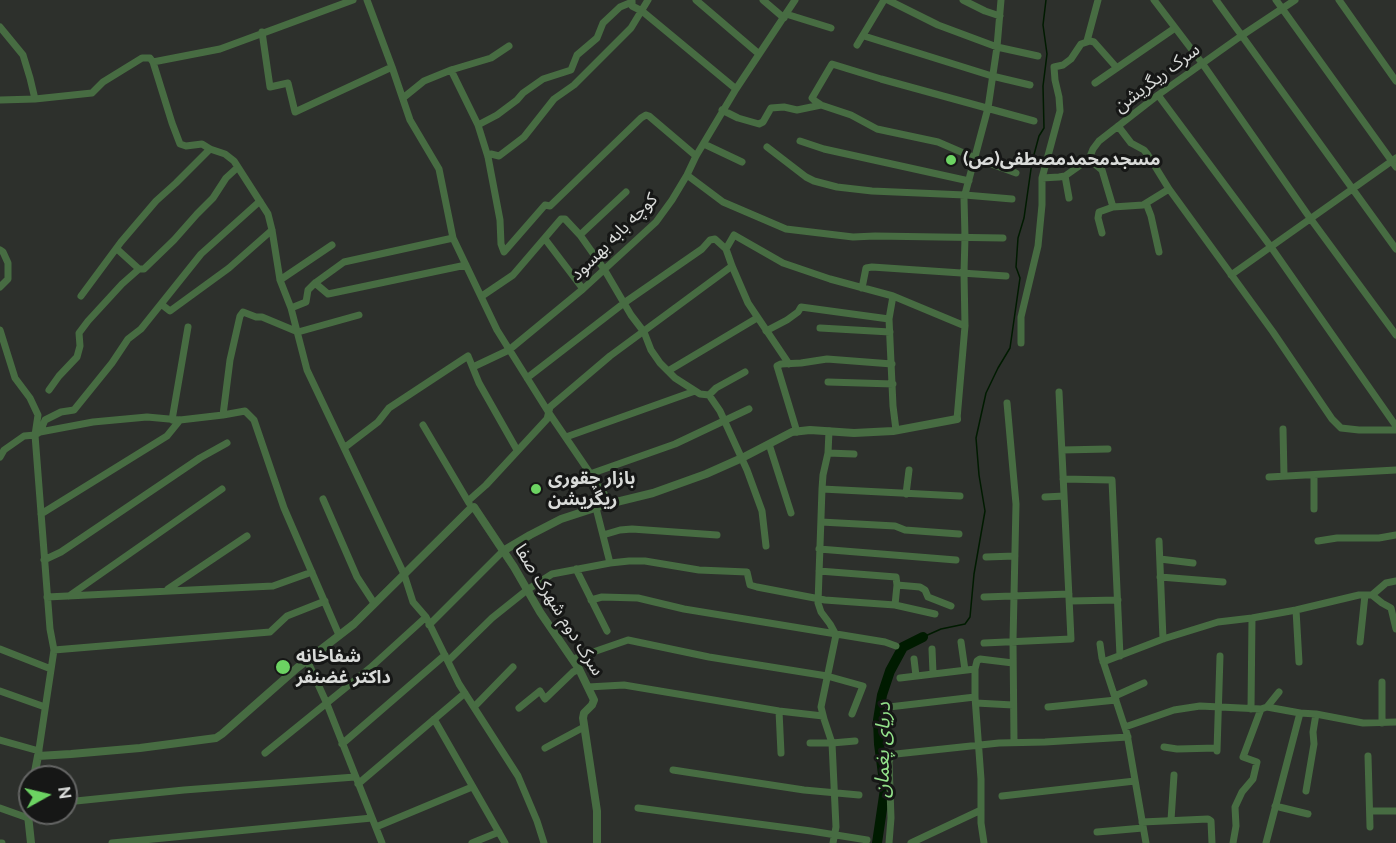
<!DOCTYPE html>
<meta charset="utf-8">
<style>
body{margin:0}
#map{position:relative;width:1396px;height:843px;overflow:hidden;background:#2d302c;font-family:Raleway,sans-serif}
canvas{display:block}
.north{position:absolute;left:18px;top:765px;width:60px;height:60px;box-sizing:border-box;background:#161716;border:2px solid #646564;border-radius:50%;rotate:82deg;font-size:16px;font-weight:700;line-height:24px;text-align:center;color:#d9dbd9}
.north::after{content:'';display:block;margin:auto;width:21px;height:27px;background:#6cd362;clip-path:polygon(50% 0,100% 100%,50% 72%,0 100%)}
</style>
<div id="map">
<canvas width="1396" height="843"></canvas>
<div class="north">N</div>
</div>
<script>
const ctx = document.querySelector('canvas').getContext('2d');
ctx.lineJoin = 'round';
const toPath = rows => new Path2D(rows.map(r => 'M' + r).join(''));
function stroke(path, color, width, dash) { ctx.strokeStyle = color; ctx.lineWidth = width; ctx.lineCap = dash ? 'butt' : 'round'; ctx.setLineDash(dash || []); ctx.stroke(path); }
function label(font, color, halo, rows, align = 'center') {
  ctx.font = font + ' Raleway,"Noto Sans Arabic",sans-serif'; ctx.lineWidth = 6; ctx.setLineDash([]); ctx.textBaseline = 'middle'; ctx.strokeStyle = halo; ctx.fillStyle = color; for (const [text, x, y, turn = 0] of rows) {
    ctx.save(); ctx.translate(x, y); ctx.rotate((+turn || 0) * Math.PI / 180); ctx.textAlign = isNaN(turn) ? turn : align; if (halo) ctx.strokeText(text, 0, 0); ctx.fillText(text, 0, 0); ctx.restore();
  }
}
stroke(toPath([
 [923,637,941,629,965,624,970,617,974,574,985,511,979,475,976,438,986,393,998,368,1010,348,1020,278,1016,267,1018,238,1024,218,1032,162,1039,136,1044,128,1043,86,1047,54,1043,25,1046,0]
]), '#001b00', 1.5);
stroke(toPath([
 [877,843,885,789,879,744,878,720,882,695,890,671,903,647,923,637]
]), '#001b00', 10);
stroke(toPath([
 [367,0,392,67,410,120,439,169,453,238,497,330,549,413,611,504],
 [632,0,632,6,642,11,736,89],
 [696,0,759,54],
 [763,0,784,18],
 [888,0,938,25,997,47,1038,56],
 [963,0,985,11,1000,16],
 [1154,0,1202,63,1310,218,1396,335],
 [1216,0,1396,249],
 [1276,0,1396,167],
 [1339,0,1396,81],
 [786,14,831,28],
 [0,27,23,55,30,78,35,99],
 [262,32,270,87,288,83,295,112,392,67],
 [864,36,992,76,1030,85],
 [1087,41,1098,0],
 [857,45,884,0],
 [153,62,220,49,353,0],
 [451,70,478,125,488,157,500,220,501,244,504,252,545,205,550,206,641,118,646,115,649,116,696,156],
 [1095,83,1175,28],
 [1158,95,1271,247,1396,426],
 [403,98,424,81,451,70,491,58,509,46],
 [0,100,35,99,92,93,103,82,142,58,150,58,153,62,172,123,180,144,186,146,202,144,210,149,225,154,234,161,268,214,272,230,280,280,291,308,307,370,404,574,413,602,426,617,459,684,518,776,537,821,544,843],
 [722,110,738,118,759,124,763,122,771,108,784,107,797,110,821,105],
 [478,125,497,115,517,100,523,93,543,79,571,70,577,55,597,38,603,23,620,7,632,2],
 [1118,126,1131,143,1144,150,1148,155,1169,189,1273,332,1332,419,1341,428,1359,430,1396,430],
 [800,141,824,149,969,181],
 [704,144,742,162],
 [767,147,806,177,814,181,837,187,872,191,965,195,1012,199],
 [488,157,491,154,499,156,524,137,554,99,574,85,631,28,648,0],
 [1089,159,1102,170,1113,207],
 [1016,173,975,158,938,142,877,129,851,115,821,105,815,101,812,98,832,64,881,79,1034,121],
 [687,175,723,202,786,229,853,237,875,236,1003,238],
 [1065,176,1069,198],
 [1042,178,1059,177,1065,176,1089,159,1093,149,1099,141,1158,95,1241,36,1295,0],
 [1146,203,1151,216,1159,252],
 [1102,233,1098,218,1099,212,1113,207,1143,205,1169,189],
 [580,235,626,192],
 [545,239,583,289],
 [117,249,139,269],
 [726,249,734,235,783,263,830,279,893,296,965,326],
 [0,250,3,252,8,263,8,279,0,287],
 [1231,275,1396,158],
 [280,280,332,245],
 [315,283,328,294,466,265],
 [862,288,866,268,872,267,1006,276],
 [81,296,121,242,156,201,176,183,210,149],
 [482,296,513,275,561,219,565,219,580,235,604,269,631,315,644,332,651,350,660,363,675,378,700,394,709,395,720,411,747,470,762,511,766,546],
 [893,296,889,319,893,406,896,430],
 [161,304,170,311,229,268,272,230],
 [291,308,306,302,308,290,315,283,344,262,453,238],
 [820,328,890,332],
 [0,330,15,378,30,398,38,415,35,435,50,629,54,650,38,756],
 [766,331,787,320,798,312,801,307,889,319],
 [1021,343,1021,317,1038,246,1042,205,1042,178,1060,111,1059,97,1055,80,1054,67,1063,65,1071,59,1081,44,1090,41,1094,42,1117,68],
 [473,367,509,350,583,289,656,222,672,200,687,175,696,156,736,89,795,0],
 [668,371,757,318],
 [527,378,624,303,702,249,710,240,715,239,726,249,732,266,748,303,789,364],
 [828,382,893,384],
 [49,390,59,376,77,357,80,346,79,333,88,321,122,284,139,269,144,269,174,240,197,214,213,198,226,178,238,167],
 [709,395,716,388,745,372],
 [1007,403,1016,504,1013,641,1014,742],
 [223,415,230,360,240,316,243,312,256,317,262,317,298,332,359,315],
 [957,419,965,326,964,273,965,237,964,198,988,108,997,47,1001,0],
 [172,420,188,327],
 [423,425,469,503],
 [1283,429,1284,476],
 [829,431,828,453,823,475,822,489,818,603,821,612,830,624,836,635,821,707,824,719,832,743,836,827,833,843],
 [40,432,93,422,147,417,180,420,223,415,245,411,254,420,284,508,339,635],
 [797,432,777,366,781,364,801,363,827,359,892,364],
 [566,437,695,391],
 [769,444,791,513],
 [344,448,378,422,389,408,468,356,479,383,517,450],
 [1062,450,1108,449],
 [828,453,854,454],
 [0,457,4,450,24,436,35,435,40,432,45,420,61,412,74,410,112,363,128,339,141,329,201,254,260,201],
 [590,474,675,444,749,409],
 [1314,475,1314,509],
 [1269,477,1396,470],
 [1063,479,1112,480,1120,656],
 [822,489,960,496],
 [906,494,909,470],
 [1045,497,1064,496],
 [323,499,357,577,374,603],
 [468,501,486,485,547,419,550,407,610,356,732,266],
 [596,508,610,563],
 [41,514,167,436,180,420],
 [821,522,895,526,905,530,959,534],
 [603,535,620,530,632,529,717,535],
 [1159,541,1163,639],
 [1318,541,1337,538,1379,538,1396,535],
 [819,549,956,560],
 [986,557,1015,556],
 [1160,559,1193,563],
 [44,560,61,552,200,458,227,443],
 [576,569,607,631],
 [819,571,896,577,897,585,895,605],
 [1160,577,1223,582],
 [897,585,920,587,925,590,928,597,951,606],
 [168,589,247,536],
 [1372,595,1382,603,1391,608,1396,629],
 [69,596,222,489],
 [47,597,273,586,312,572],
 [984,597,1069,594],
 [591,600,602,597,638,598,684,609,885,642,896,646],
 [1070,601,1118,600],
 [1296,610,1299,662],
 [429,625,503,551],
 [961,642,965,670],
 [1360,642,1365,595],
 [984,643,1071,639,1059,392],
 [1100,644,1102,658,1127,734,1146,843],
 [0,649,51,669],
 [932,649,933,673],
 [54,650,270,632,287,616,325,601],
 [573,659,628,640,709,657,827,676,863,686,852,714],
 [914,659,916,676],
 [307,660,327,704,382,843],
 [448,661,492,618,527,590,552,574,610,563,629,561,645,561,699,570,747,572,750,585,757,587,825,600,895,605,935,614],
 [1103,662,1163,639,1218,622,1252,618,1296,610,1359,595,1372,595,1386,583,1396,581],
 [900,678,975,669],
 [588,687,624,685,779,711,823,716],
 [0,691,45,707],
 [1115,696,1144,683],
 [976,703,1013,705],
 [474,707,513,667],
 [889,707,975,697],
 [1048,707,1116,700],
 [1267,707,1300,713,1316,714,1363,723,1396,722],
 [519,708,540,691,545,699,573,672,579,669],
 [1251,709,1252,618],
 [779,711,781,753],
 [434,719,505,843],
 [1382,723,1382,682],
 [1125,727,1174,710,1200,706,1261,709,1267,707,1279,692],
 [0,740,39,751],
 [810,743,832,743,855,741],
 [342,744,445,655],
 [1164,747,1177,749,1217,748],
 [545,748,584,727],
 [1217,751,1220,656],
 [265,753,370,668,426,617],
 [1368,756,1370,827],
 [673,770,804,790,859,795],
 [358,784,465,693],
 [1306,791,1314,744,1313,732,1316,714],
 [1002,796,1135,781],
 [66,802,184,790,355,777],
 [1275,806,1308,814],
 [0,808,28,818],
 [638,808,811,831,867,840],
 [1370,811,1396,811],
 [1171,820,1174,775],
 [1142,822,1208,819,1211,821,1212,843],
 [376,827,472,787],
 [1097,832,1143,828],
 [0,843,2,843],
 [112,843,372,818],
 [472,843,499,832],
 [889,843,891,818,889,762,891,756,896,754,999,743,1045,742,1128,737],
 [911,843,981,810],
 [984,843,981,823,981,779,975,697,975,669,977,661,980,659,1013,663],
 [1233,843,1236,826,1235,807,1242,792,1253,779,1257,762,1243,757,1261,709],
 [1266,843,1300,713]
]), '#476c42', 7);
stroke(toPath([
 [503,551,530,535,561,519,604,505,653,493,706,474,742,458,792,432,810,430,854,433,893,431,957,419],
 [34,777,38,756,71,754,140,748,216,738,222,734,297,668,354,624,471,508,474,507,514,567,540,612,579,669,594,700,592,705,584,713,583,718,597,811,597,843],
 [30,793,27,806,31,843]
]), '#476c42', 8);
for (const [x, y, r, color] of [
 [951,160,6,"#6cd362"],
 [536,489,6,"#6cd362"],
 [283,667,8,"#6cd362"]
]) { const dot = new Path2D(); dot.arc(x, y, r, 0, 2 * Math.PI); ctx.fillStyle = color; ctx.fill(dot); stroke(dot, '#161716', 2); }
label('18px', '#d9dbd9', '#161716', [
 ["سرک ریگریشن",1157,78,-37],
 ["کوچه بابه بهسود",614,237,-45],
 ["سرک دوم شهرک صفا",559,610,58]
]);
label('bold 18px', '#d9dbd9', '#161716', [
 ["مسجدمحمدمصطفی(ص)",963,160],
 ["بازار چقوری",548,479],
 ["ریگریشن",548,500],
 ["شفاخانه",296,657],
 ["داکتر غضنفر",296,678]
], 'left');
label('italic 20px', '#93e28a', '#161716', [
 ["دریای پغمان",883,750,-89]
]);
</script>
